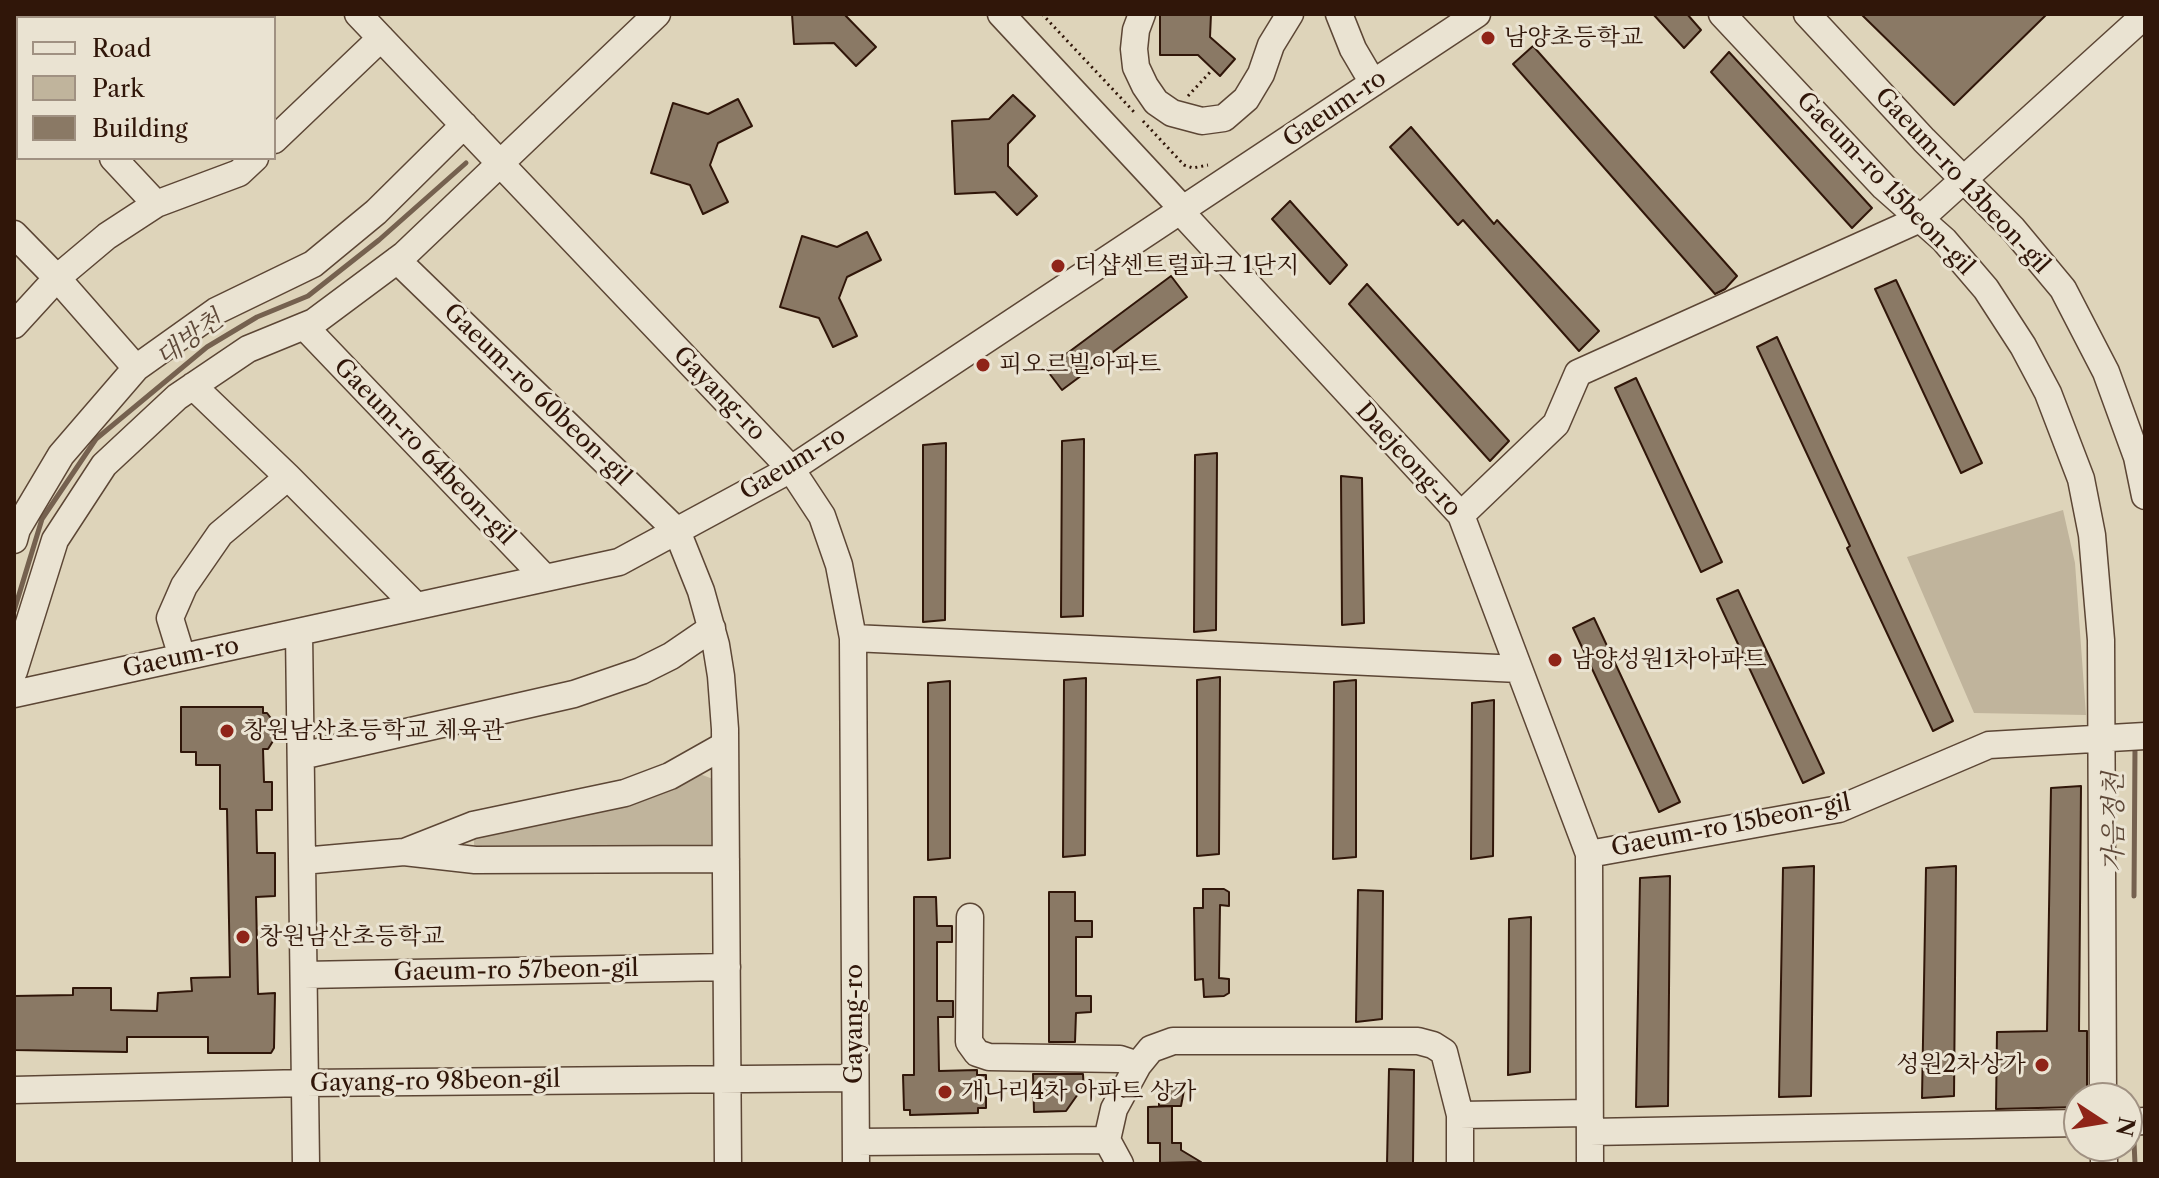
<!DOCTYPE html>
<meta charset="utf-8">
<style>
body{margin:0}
#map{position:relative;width:2159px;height:1178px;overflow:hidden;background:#ded4ba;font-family:"Libre Caslon Text",serif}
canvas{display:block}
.frame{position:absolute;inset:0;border:16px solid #301609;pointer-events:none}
.legend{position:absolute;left:16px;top:16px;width:260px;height:144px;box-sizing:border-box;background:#eae3d2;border:2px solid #a09182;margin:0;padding:10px 14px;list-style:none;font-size:24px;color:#301609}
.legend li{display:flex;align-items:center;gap:16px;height:40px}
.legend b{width:40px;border:2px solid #a09182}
.north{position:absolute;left:2063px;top:1082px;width:80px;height:80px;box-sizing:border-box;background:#eae3d2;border:2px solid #a09182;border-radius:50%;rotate:102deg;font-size:22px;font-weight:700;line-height:32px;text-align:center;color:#301609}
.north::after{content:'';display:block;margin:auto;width:28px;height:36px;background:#8f2418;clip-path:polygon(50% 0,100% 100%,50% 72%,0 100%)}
</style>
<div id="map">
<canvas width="2159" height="1178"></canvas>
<div class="frame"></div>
<ul class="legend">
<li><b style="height:10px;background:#eae3d2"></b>Road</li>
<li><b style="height:22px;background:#c0b49c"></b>Park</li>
<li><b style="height:22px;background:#8a7965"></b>Building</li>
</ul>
<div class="north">N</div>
</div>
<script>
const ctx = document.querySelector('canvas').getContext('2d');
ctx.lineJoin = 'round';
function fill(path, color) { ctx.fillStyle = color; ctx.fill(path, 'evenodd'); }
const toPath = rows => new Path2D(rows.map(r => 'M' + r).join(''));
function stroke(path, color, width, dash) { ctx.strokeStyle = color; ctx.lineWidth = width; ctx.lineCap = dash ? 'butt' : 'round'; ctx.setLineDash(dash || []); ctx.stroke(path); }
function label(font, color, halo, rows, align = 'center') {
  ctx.font = font + ' "Libre Caslon Text","Noto Serif KR",serif'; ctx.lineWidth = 6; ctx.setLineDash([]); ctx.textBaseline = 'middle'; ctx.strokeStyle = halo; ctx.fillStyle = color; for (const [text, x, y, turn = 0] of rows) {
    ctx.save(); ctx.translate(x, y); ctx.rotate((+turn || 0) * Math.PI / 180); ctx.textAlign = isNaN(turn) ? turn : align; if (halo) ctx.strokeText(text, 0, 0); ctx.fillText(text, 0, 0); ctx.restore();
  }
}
fill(toPath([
 [2063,510,2075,563,2086,715,1974,713,1907,557],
 [684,768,726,784,726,859,475,860,473,825]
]), '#c0b49c');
stroke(toPath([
 [14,611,42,519,96,439,207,347,257,317,308,296,379,240,466,163],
 [2134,896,2135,747],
 [2134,1142,2135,1164]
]), '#75614f', 5);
const building = toPath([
 [792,14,844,14,876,47,856,66,834,43,794,44,792,14],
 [1160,14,1211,14,1210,37,1235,59,1220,76,1198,55,1160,55,1160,14],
 [1653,14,1687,14,1701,30,1684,48,1653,14],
 [1861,14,2047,14,1954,105,1861,14],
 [1533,46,1737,276,1725,289,1715,294,1513,64,1533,46],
 [1729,52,1872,208,1852,228,1711,72,1729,52],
 [1013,95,1035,116,1008,144,1008,166,1037,196,1017,215,995,192,955,194,952,121,989,119,1013,95],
 [738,99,752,126,718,143,710,165,728,202,703,214,690,185,651,173,673,103,708,114,738,99],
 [1411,127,1494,224,1497,220,1599,331,1579,351,1463,220,1458,225,1390,147,1411,127],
 [1290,201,1347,265,1330,284,1272,219,1290,201],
 [867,232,881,260,847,277,839,298,857,336,833,347,819,318,780,307,802,236,837,247,867,232],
 [1171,276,1187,297,1062,390,1046,369,1171,276],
 [1896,280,1982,463,1961,473,1875,289,1896,280],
 [1367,284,1509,441,1490,461,1349,304,1367,284],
 [1777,337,1953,721,1933,731,1847,548,1850,546,1757,347,1777,337],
 [1636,378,1722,562,1701,572,1615,388,1636,378],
 [1084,439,1083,616,1061,617,1062,441,1084,439],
 [946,443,945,620,923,622,923,445,946,443],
 [1217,453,1216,630,1194,632,1195,455,1217,453],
 [1341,476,1362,478,1364,623,1342,625,1341,476],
 [1738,590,1824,773,1803,783,1717,599,1738,590],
 [1594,618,1680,802,1659,812,1573,628,1594,618],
 [1220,677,1219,854,1197,856,1197,680,1220,677],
 [1086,678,1085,855,1063,857,1064,680,1086,678],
 [1356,680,1356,857,1333,859,1334,682,1356,680],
 [950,681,950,858,928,860,928,683,950,681],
 [1494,700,1493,856,1471,859,1472,703,1494,700],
 [181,707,263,707,263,713,267,713,273,721,273,741,268,749,263,749,264,782,272,782,272,810,256,810,257,853,275,853,275,896,256,897,258,994,275,993,274,1048,271,1053,208,1053,208,1037,127,1037,127,1052,14,1050,14,996,73,995,73,988,111,988,111,1010,157,1011,158,993,192,991,191,978,230,977,227,809,220,809,220,765,196,765,196,752,181,752,181,707],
 [2081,786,2079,1031,2087,1031,2087,1098,2079,1098,2079,1107,1996,1109,1997,1032,2047,1031,2051,788,2081,786],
 [1814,866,1811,1096,1779,1097,1783,868,1814,866],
 [1956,866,1954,1096,1922,1098,1926,868,1956,866],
 [1670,876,1668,1106,1636,1107,1640,878,1670,876],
 [1203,889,1224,889,1229,892,1229,906,1220,905,1219,978,1229,979,1229,993,1224,996,1204,997,1203,979,1195,980,1194,908,1203,908,1203,889],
 [1358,890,1383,891,1382,1019,1356,1022,1358,890],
 [1049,892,1075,892,1075,921,1092,921,1092,937,1076,937,1076,996,1091,996,1091,1012,1076,1013,1075,1042,1049,1042,1049,892],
 [914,897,936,897,937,926,952,926,952,942,937,942,937,1001,953,1001,953,1017,938,1017,939,1071,977,1070,977,1075,986,1075,986,1108,978,1108,978,1113,910,1115,910,1110,904,1110,903,1075,914,1075,914,897],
 [1531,917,1530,1072,1508,1075,1509,919,1531,917],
 [1389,1069,1414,1070,1413,1164,1387,1164,1389,1069],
 [1033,1074,1083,1074,1084,1094,1078,1094,1066,1111,1034,1112,1033,1074],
 [1185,1085,1181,1106,1159,1106,1159,1086,1185,1085],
 [1172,1106,1172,1143,1181,1143,1181,1150,1201,1162,1160,1163,1160,1143,1148,1143,1148,1107,1172,1106]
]);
fill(building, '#8a7965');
stroke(building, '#301609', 2);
const minor = toPath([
 [161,14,165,18],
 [358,14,791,469,822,516,839,565,853,638,856,1164],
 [1001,14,1178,204,1180,211,1461,515,1589,854,1590,1164],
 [1142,14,1136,30,1134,49,1136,67,1145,86,1156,102,1172,113,1202,121,1224,118,1246,99,1261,74,1271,45,1290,14],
 [1339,14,1353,49,1373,83],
 [1722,14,1884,187,1944,240,1986,289,2023,346,2048,393,2081,479,2092,535,2101,640,2103,1098],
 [1807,14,1924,140,2013,229,2063,289,2106,372,2137,457,2145,496],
 [14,51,18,55],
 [274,140,381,38],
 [113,158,156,204],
 [14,234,57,278,136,368],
 [397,260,677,531,701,591,716,645,721,676,725,729,728,1164],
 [14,325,57,278,107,236,156,204,239,173,255,158],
 [304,326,545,578],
 [193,386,288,477,416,606],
 [1461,515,1556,424,1578,373,1920,219,2145,15],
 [14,540,17,529,61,455,136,368,216,311,313,264,376,212,464,125],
 [299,632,306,1164],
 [853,638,1519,669],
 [182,657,170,618,184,586,220,534,288,477],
 [14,671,55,540,104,465,177,397,248,349,314,322,404,255,657,14],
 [14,694,619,562,791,469,1477,14],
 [301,756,574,694,641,671,671,656,712,628],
 [407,851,473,825,625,793,670,776,725,745],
 [1589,854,1839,809,1989,745,2145,736],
 [302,861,404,852,475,860,726,859],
 [970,917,969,1042,977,1053,989,1057,1120,1059,1138,1065],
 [304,975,727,967],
 [14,1090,305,1083,855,1078],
 [2127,1122,2145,1121],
 [1590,1132,2079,1123],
 [856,1142,1107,1140],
 [2104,1146,2104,1164],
 [1120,1164,1107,1140,1114,1109,1138,1065,1151,1049,1173,1041,1418,1041,1433,1045,1444,1052,1460,1115,1589,1113],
 [1460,1164,1460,1115]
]);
stroke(minor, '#5c4635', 29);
stroke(toPath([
 [1042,14,1135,113],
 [1188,96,1213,69],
 [1143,121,1184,165,1193,168,1208,165]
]), '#301609', 3, [2, 4]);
stroke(minor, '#eae3d2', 26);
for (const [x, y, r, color] of [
 [1488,38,8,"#8f2418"],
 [1058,266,8,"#8f2418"],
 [983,365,8,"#8f2418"],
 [1555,660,8,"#8f2418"],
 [227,731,8,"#8f2418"],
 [243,937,8,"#8f2418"],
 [2042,1065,8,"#8f2418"],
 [945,1092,8,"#8f2418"]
]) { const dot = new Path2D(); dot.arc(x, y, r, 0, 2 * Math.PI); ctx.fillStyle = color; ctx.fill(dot); stroke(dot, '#eae3d2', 3); }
label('24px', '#301609', '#eae3d2', [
 ["남양초등학교",1504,38],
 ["더샵센트럴파크 1단지",1074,266],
 ["피오르빌아파트",999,365],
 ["남양성원1차아파트",1571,660],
 ["창원남산초등학교 체육관",243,731],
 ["창원남산초등학교",259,937],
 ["성원2차상가",2026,1065,"right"],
 ["개나리4차 아파트 상가",961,1092]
], 'left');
label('24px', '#301609', '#eae3d2', [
 ["Gaeum-ro",1335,109,-34],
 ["Gaeum-ro 13beon-gil",1962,181,47],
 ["Gaeum-ro 15beon-gil",1885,184,46],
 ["Gayang-ro",719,394,46],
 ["Gaeum-ro 60beon-gil",537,395,44],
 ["Gaeum-ro 64beon-gil",424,452,46],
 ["Daejeong-ro",1408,460,48],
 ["Gaeum-ro",793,464,-31],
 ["Gaeum-ro",181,658,-12],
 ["Gaeum-ro 15beon-gil",1731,826,-11],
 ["Gaeum-ro 57beon-gil",516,971,-1],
 ["Gayang-ro",855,1024,-90],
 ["Gayang-ro 98beon-gil",435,1082,-1]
]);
label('italic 26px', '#5e4838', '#eae3d2', [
 ["대방천",190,339,-36],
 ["가음정천",2114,822,-90]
]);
</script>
